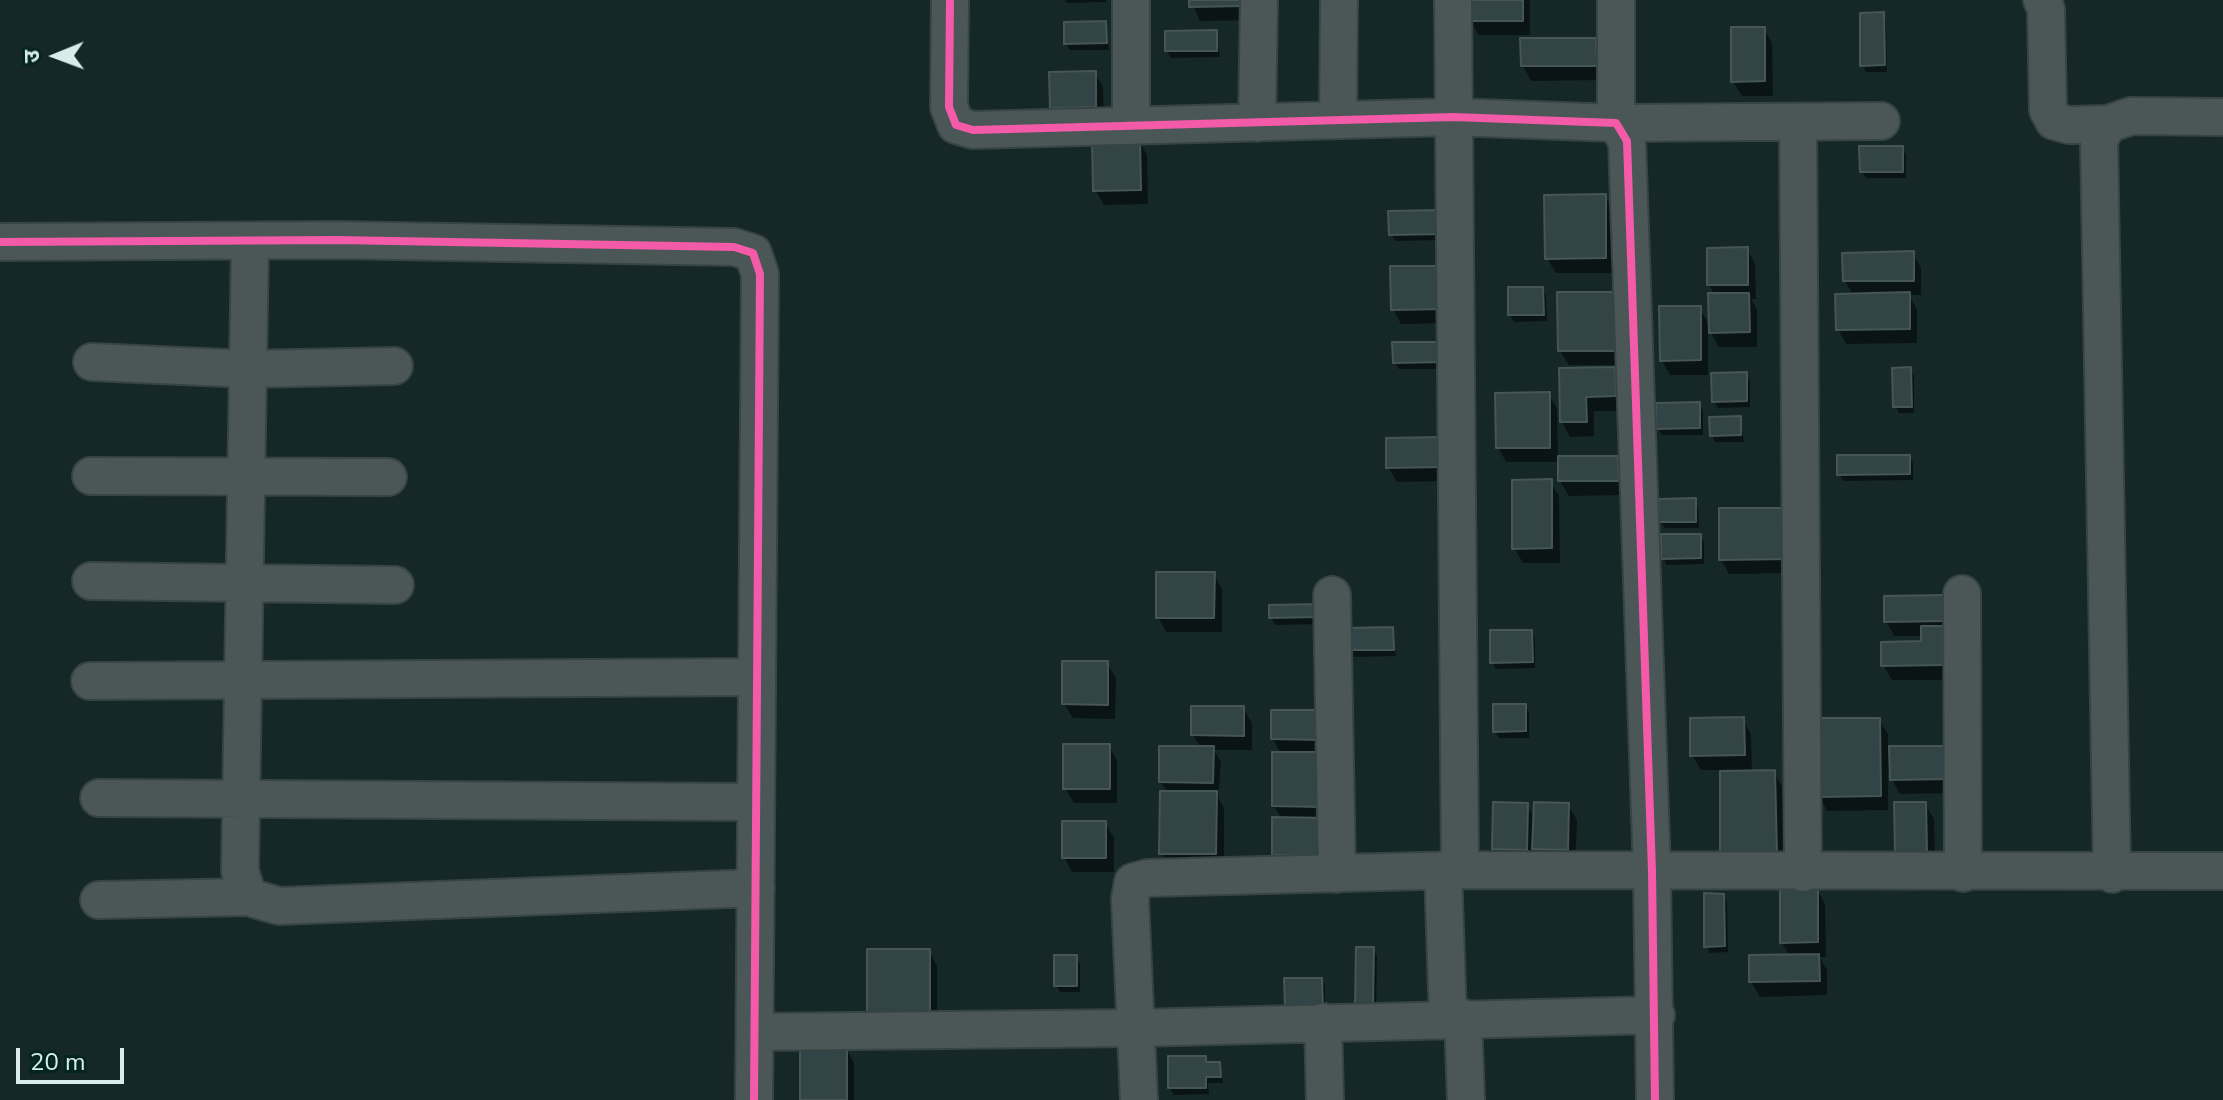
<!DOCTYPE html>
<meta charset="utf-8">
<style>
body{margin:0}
#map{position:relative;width:2223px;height:1100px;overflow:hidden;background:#152726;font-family:"Nunito Sans","Noto Sans Devanagari",sans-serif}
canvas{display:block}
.north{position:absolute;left:16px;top:16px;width:80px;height:80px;-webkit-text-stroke:6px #032522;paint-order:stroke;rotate:269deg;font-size:22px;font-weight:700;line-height:32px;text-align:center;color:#daecea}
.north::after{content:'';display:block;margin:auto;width:28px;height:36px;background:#daecea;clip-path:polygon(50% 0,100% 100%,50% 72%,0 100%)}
.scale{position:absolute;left:16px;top:1048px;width:108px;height:36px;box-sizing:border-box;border:4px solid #daecea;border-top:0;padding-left:10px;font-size:24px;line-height:28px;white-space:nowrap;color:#daecea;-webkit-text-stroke:6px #032522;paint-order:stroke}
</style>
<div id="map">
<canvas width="2223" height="1100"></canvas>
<div class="north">उ</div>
<div class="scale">20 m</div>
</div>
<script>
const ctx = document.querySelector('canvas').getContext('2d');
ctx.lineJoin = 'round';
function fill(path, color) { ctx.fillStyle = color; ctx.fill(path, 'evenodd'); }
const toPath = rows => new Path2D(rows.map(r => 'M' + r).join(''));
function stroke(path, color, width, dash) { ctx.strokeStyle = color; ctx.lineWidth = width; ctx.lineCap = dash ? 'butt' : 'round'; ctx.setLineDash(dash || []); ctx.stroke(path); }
fill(toPath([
 [1065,0,1106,0,1106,2,1067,3],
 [1191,0,1251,0,1251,20,1200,21],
 [1470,0,1530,0,1530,35,1479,35,1471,21],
 [1883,14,1886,21,1887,72,1866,72,1862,65],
 [1105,23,1109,50,1070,50,1066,44],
 [1764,29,1772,43,1773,96,1742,96,1733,81],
 [1216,32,1220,57,1171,58,1167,51],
 [1595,40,1604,54,1604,80,1531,81,1523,66],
 [1095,73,1103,87,1104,122,1060,122,1052,108],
 [1139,140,1147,155,1148,204,1104,205,1095,190],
 [1902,148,1906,155,1906,178,1866,178,1862,172],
 [1605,196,1613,210,1614,273,1556,273,1547,258],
 [1440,212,1444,240,1395,241,1391,234],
 [1747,249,1755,264,1756,299,1751,299,1757,309,1757,347,1719,347,1708,328,1708,375,1670,375,1662,361,1699,308,1711,327,1715,295,1709,285],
 [1913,254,1921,268,1921,295,1909,295,1917,309,1917,343,1846,344,1838,329,1853,295,1845,281],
 [1442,268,1452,323,1401,324,1393,309],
 [1542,289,1546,295,1547,321,1514,322,1510,315],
 [1615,294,1624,365,1569,365,1560,351],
 [1441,344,1445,369,1399,369,1395,363],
 [1614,369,1623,384,1623,411,1594,411,1594,436,1570,437,1562,422,1561,370],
 [1910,369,1914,376,1914,413,1899,413,1895,406],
 [1746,374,1750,381,1750,407,1718,408,1714,401],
 [1549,394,1557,409,1558,458,1617,458,1626,473,1626,495,1569,496,1560,481,1560,462,1506,462,1498,447],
 [1699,404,1703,411,1703,435,1662,435,1658,429],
 [1740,418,1744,442,1715,442,1712,435],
 [1441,439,1450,481,1397,482,1388,467],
 [1909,457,1913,463,1913,480,1843,481,1839,474],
 [1550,481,1559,496,1560,563,1523,563,1514,548],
 [1694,500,1698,507,1699,528,1665,528,1661,522],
 [1787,510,1796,573,1729,574,1721,559],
 [1700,536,1704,542,1704,564,1667,565,1663,558],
 [1214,574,1222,589,1222,632,1166,632,1158,617],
 [1943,597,1951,611,1951,680,1892,680,1883,665,1923,643,1923,636,1894,636,1886,621],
 [1316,606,1320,624,1275,625,1271,618],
 [1392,629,1396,656,1354,657,1350,650],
 [1531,632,1535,638,1535,668,1496,669,1492,662],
 [1107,663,1116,678,1115,719,1073,718,1064,704],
 [1525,706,1529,712,1529,738,1499,738,1495,731],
 [1243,708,1252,723,1252,750,1214,750,1221,762,1218,797,1224,808,1224,868,1170,868,1162,853,1168,793,1161,782,1201,748,1193,735],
 [1321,712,1335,869,1282,869,1274,854,1282,819,1274,806,1281,754,1273,739],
 [1743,719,1751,734,1752,773,1774,772,1782,787,1784,869,1722,855,1722,770,1701,770,1692,755],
 [1879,720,1888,734,1888,748,1945,748,1954,793,1900,794,1888,773,1888,810,1827,811,1819,796],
 [1109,746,1117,760,1117,803,1074,803,1065,788],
 [1925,804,1934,819,1935,866,1905,866,1897,851],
 [1527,805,1535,819,1568,805,1577,820,1575,864,1543,863,1535,849,1534,864,1502,863,1494,848],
 [1105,823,1114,838,1114,872,1072,872,1064,857],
 [1817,889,1825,904,1826,957,1819,957,1827,970,1827,995,1760,997,1751,982,1790,956,1782,943],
 [1723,896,1727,902,1728,952,1710,953,1706,946],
 [1373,949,1377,956,1376,1012,1361,1012],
 [929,951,937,966,937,1031,878,1031],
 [1076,957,1080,964,1080,992,1060,992,1056,985],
 [1321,980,1325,986,1325,1012,1290,1013,1287,1006],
 [846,1048,854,1063,854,1100,802,1100],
 [1205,1058,1208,1064,1219,1064,1223,1083,1208,1083,1209,1094,1174,1095,1170,1088]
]), '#0007');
const building = toPath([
 [1189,0,1244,0,1244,6,1189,7,1189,0],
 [1468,0,1523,0,1523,21,1469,21,1468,0],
 [1884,12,1885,65,1860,66,1860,13,1884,12],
 [1106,21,1107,43,1064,44,1064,22,1106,21],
 [1731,27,1765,27,1765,81,1731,82,1731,27],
 [1217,30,1217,51,1165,51,1165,31,1217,30],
 [1520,38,1596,38,1597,66,1521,66,1520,38],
 [1096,71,1096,107,1050,108,1049,72,1096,71],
 [1140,138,1141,190,1093,191,1092,139,1140,138],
 [1859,146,1903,146,1903,172,1860,172,1859,146],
 [1606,194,1606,258,1545,259,1544,195,1606,194],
 [1441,210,1441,234,1389,235,1388,211,1441,210],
 [1748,247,1748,285,1707,285,1707,248,1748,247],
 [1914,251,1914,281,1843,281,1842,253,1914,251],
 [1390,266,1444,266,1444,309,1391,310,1390,266],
 [1508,287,1543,287,1544,315,1508,315,1508,287],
 [1557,292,1617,292,1617,351,1558,351,1557,292],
 [1910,292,1910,329,1836,330,1835,294,1910,292],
 [1708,293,1749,293,1750,332,1709,333,1708,293],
 [1659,306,1701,306,1701,360,1660,361,1659,306],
 [1392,342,1442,342,1442,362,1393,363,1392,342],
 [1615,367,1616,396,1586,397,1587,422,1560,422,1559,368,1615,367],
 [1911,367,1912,407,1893,407,1892,368,1911,367],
 [1747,372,1747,401,1712,402,1711,373,1747,372],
 [1550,392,1550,448,1496,448,1495,393,1550,392],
 [1700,402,1700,428,1656,429,1656,403,1700,402],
 [1741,416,1741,435,1710,436,1709,417,1741,416],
 [1442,437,1442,467,1386,468,1386,438,1442,437],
 [1837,455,1910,455,1910,474,1837,475,1837,455],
 [1558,456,1618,456,1619,481,1558,481,1558,456],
 [1552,479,1552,548,1512,549,1512,480,1552,479],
 [1696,498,1696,522,1659,522,1659,499,1696,498],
 [1719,508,1788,508,1789,559,1719,560,1719,508],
 [1661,534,1701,534,1701,558,1661,559,1661,534],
 [1156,572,1215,572,1214,618,1156,618,1156,572],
 [1944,595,1944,621,1884,622,1884,596,1944,595],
 [1317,604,1318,617,1269,618,1269,605,1317,604],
 [1921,626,1943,626,1943,665,1881,666,1881,642,1921,641,1921,626],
 [1393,627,1394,650,1348,650,1347,628,1393,627],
 [1490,630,1532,630,1533,662,1490,663,1490,630],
 [1062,661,1108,661,1108,705,1062,704,1062,661],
 [1493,704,1526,704,1526,731,1493,732,1493,704],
 [1191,706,1244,706,1244,736,1191,735,1191,706],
 [1271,710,1322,710,1322,740,1271,739,1271,710],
 [1744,717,1745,755,1690,756,1690,718,1744,717],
 [1816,718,1880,718,1881,796,1817,797,1816,718],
 [1063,744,1110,744,1110,789,1063,789,1063,744],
 [1159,746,1214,746,1213,783,1159,782,1159,746],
 [1889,746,1946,746,1947,779,1890,780,1889,746],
 [1272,752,1322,752,1322,807,1272,806,1272,752],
 [1775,770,1777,854,1720,855,1720,771,1775,770],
 [1160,791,1217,791,1216,854,1159,854,1160,791],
 [1493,802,1528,803,1527,850,1492,849,1493,802],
 [1534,802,1569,803,1568,850,1532,849,1534,802],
 [1894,802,1926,802,1927,852,1895,852,1894,802],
 [1272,817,1328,818,1327,855,1272,855,1272,817],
 [1062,821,1106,821,1106,858,1062,858,1062,821],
 [1818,887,1818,942,1780,943,1780,888,1818,887],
 [1704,893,1724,894,1725,946,1704,947,1704,893],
 [1356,947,1374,947,1373,1005,1355,1005,1356,947],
 [867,949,930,949,930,1016,867,1016,867,949],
 [1819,954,1820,981,1749,982,1749,955,1819,954],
 [1054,955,1077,955,1077,986,1054,986,1054,955],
 [1284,978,1322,978,1323,1006,1285,1006,1284,978],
 [800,1046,847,1046,847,1100,800,1100,800,1046],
 [1168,1056,1206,1056,1206,1062,1220,1062,1221,1077,1206,1077,1206,1088,1168,1088,1168,1056]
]);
fill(building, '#324445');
stroke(building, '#465556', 2);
const street = toPath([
 [950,0,949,107,956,125,973,130,1453,117,1616,123,1627,141,1652,872,1655,1100],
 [1453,0,1460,870],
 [1616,0,1616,123,1881,121],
 [2042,0,2046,9,2048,110,2054,121,2069,125,2108,124],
 [1338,120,1339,0],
 [1798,122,1803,873],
 [1257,123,1259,0],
 [1131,126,1131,0],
 [250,241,240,871,248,897,279,906,756,888],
 [0,242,337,240,734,247,753,253,760,274,754,1100],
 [92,362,248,369,394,366],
 [91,476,388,477],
 [91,581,395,585],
 [1962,594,1963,873],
 [1332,595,1337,874],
 [90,681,757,677],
 [99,798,756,802],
 [1443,870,1448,1018],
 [2112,874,2099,140,2108,124,2131,116,2223,117],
 [99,900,248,897],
 [1463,1018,1466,1100],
 [1323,1022,1325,1100],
 [755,1032,1137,1028,1656,1015],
 [1139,1100,1130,899,1133,882,1148,878,1460,870,2223,871]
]);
stroke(street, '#364443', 40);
stroke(street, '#4b5756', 36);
stroke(toPath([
 [950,0,949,107,956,125,973,130,1453,117,1616,123,1627,141,1652,872,1655,1100],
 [0,242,337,240,734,247,753,253,760,274,754,1100]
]), '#f35aa7', 8);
</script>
